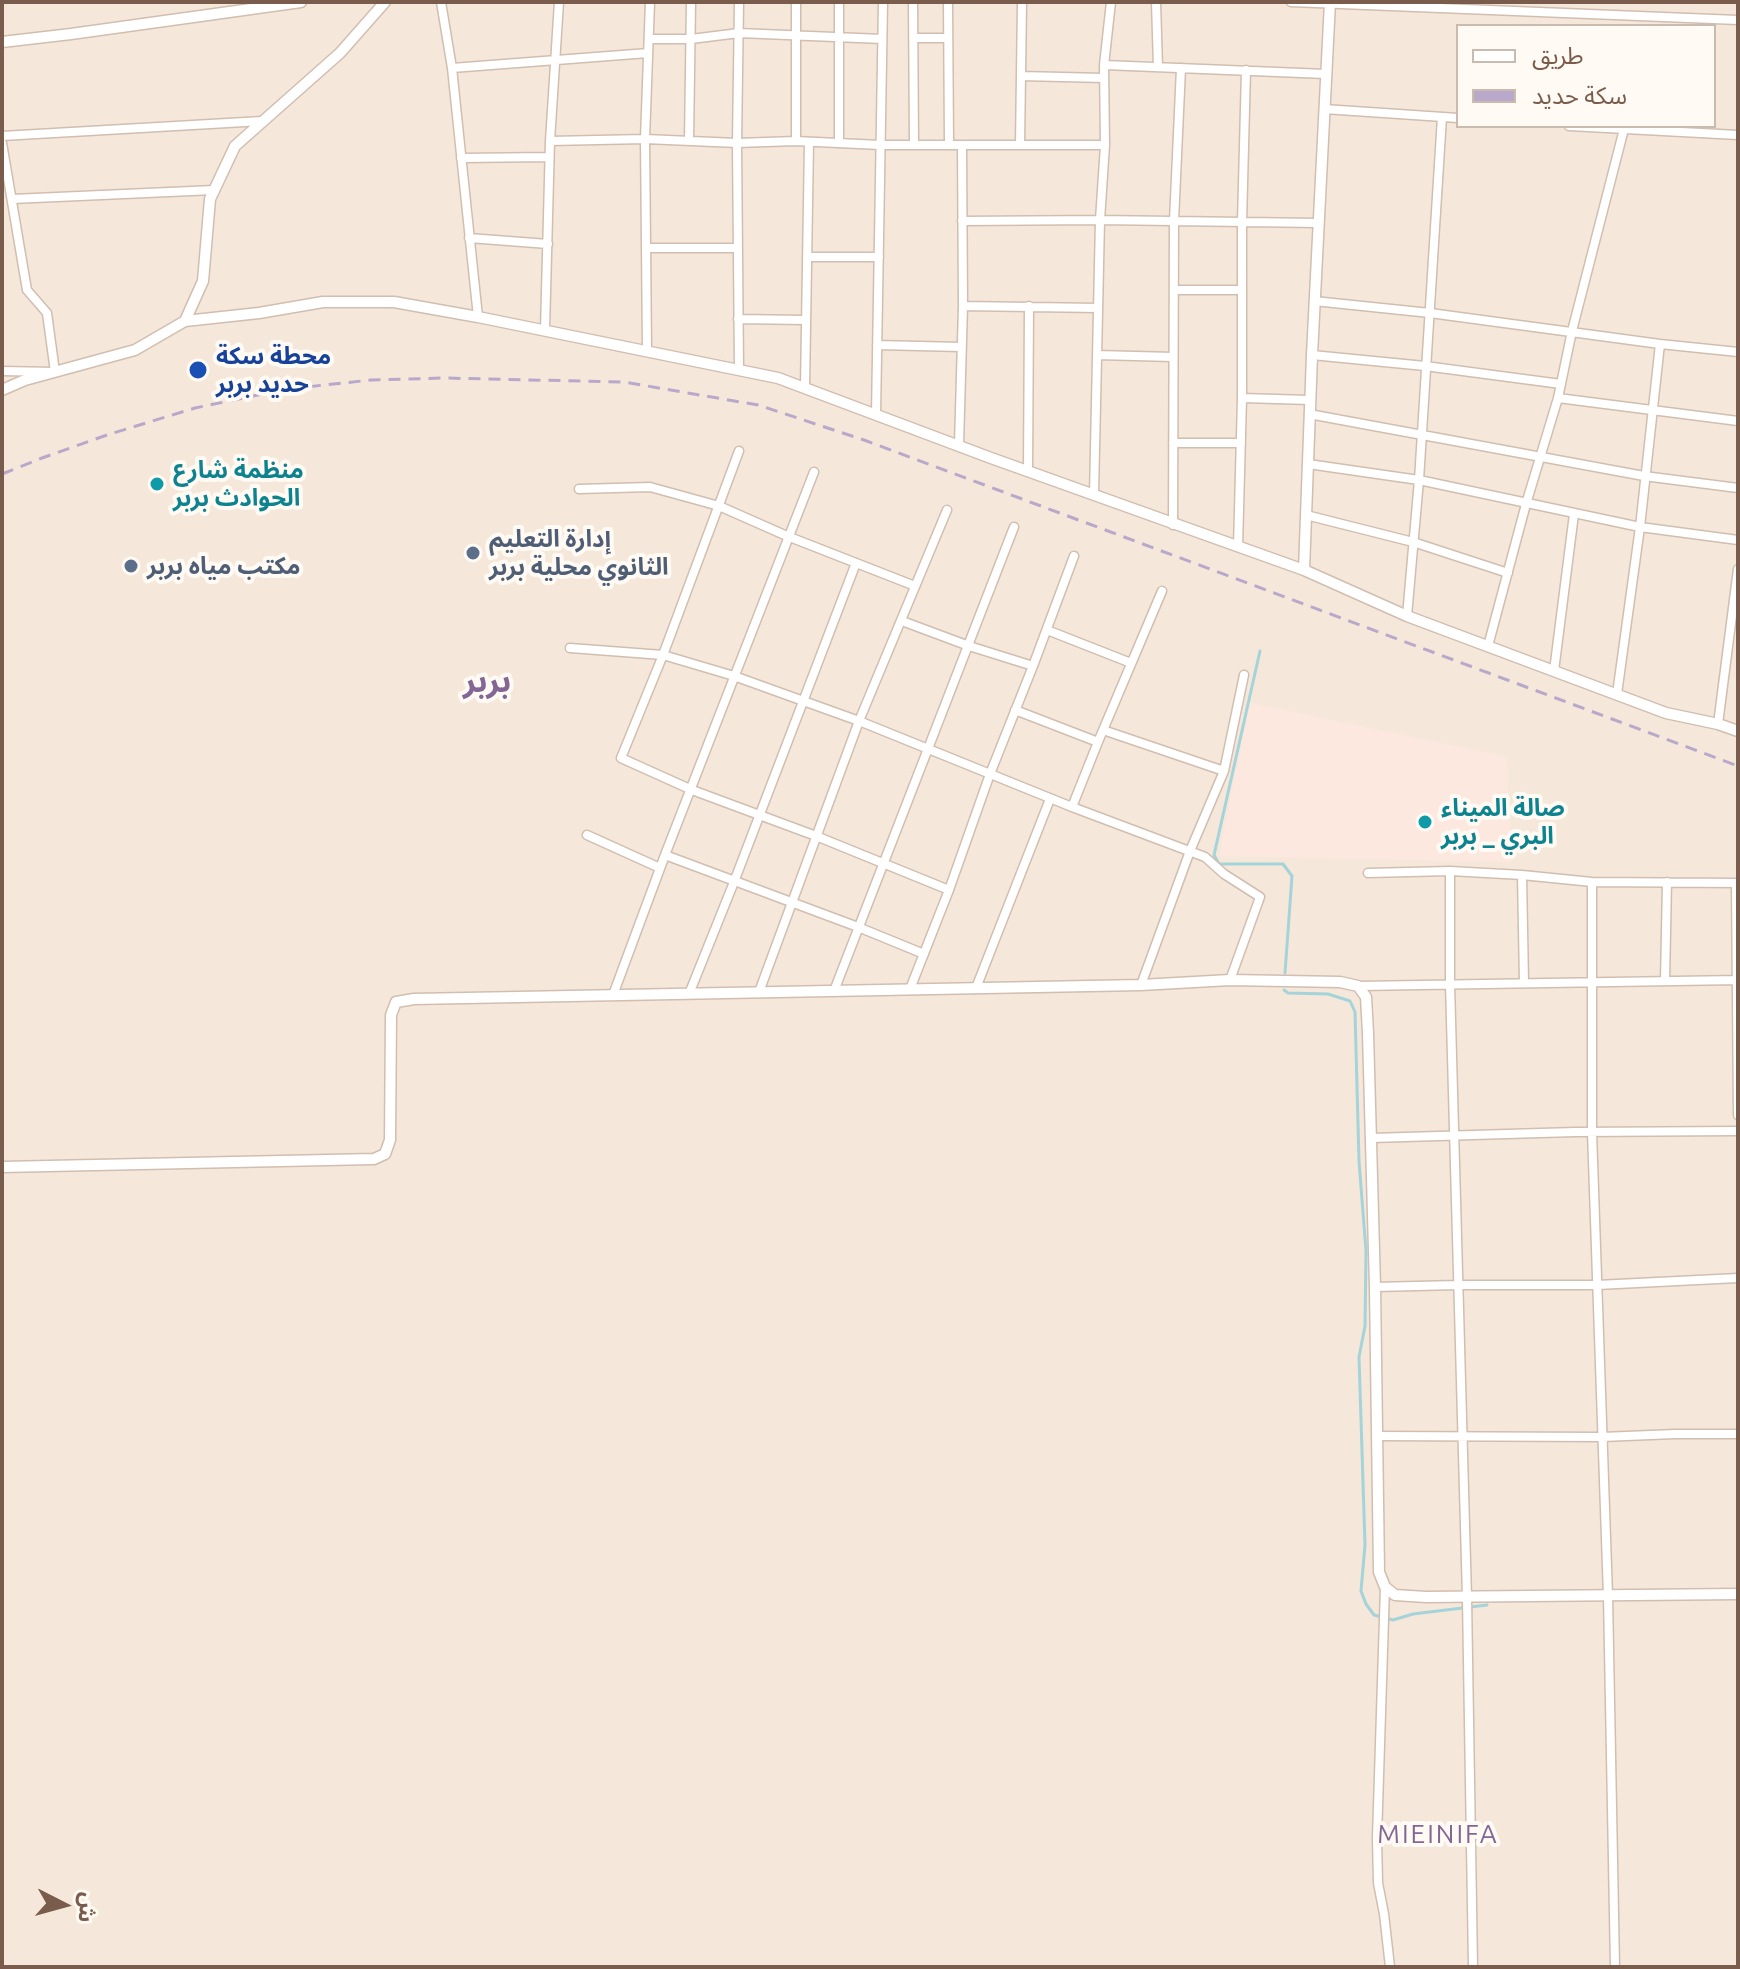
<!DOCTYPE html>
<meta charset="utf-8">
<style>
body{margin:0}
#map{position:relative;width:1740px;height:1969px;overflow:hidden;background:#fdf6ec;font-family:Ubuntu,"Noto Sans Arabic",sans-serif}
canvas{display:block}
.frame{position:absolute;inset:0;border:4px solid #7a5c4d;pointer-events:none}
.legend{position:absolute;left:1456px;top:24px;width:260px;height:104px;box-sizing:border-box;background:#fffaf3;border:2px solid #cabbb1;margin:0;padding:10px 14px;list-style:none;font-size:24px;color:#7a5c4d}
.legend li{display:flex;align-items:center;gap:16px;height:40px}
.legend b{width:40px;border:2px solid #cabbb1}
.north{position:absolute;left:24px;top:1865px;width:80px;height:80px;-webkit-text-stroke:6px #fffaf3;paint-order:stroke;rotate:96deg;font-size:22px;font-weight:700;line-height:32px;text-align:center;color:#7a5c4d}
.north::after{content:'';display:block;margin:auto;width:28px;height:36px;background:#7a5c4d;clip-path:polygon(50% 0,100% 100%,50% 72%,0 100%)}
</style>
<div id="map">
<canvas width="1740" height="1969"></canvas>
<div class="frame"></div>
<ul class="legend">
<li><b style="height:10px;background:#fff"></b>طريق</li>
<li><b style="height:10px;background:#b9a8c9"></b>سكة حديد</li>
</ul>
<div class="north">ش</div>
</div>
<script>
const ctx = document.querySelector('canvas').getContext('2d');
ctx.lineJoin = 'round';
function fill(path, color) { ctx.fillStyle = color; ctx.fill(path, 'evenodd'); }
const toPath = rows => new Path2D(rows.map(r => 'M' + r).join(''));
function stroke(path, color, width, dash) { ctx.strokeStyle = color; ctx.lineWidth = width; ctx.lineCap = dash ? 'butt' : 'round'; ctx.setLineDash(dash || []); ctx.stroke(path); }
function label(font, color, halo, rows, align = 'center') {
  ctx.font = font + ' Ubuntu,"Noto Sans Arabic",sans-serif'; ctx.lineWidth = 8; ctx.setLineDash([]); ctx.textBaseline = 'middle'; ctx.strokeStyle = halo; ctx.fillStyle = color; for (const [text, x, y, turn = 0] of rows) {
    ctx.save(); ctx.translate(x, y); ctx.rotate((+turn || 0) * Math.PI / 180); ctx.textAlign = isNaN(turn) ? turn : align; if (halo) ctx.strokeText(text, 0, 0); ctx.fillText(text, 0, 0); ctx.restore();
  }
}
fill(toPath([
 [2,2,1738,2,1738,1967,2,1967],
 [1458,26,1714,26,1714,126,1458,126]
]), '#f5e8da');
fill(toPath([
 [1250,703,1507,757,1511,862,1219,856]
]), '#fde8e0');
stroke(toPath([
 [1260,651,1214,855,1219,864,1283,864,1292,876,1285,973],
 [1284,990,1288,993,1328,994,1350,1001,1355,1012,1359,1161,1366,1251,1365,1326,1359,1357,1365,1545,1361,1591,1366,1604,1374,1615,1393,1620,1413,1614,1487,1605]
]), '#a5d3da', 3);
const minor = toPath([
 [441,2,452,68,478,317],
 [913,2,914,145],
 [948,2,949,145],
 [1156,2,1158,67],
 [1291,2,1738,20],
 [913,38,948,38],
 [649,39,691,39,739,33,882,39],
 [1104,65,1326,74],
 [452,68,648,53],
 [1021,76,1104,78],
 [1324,109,1458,118],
 [1569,126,1738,135],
 [2,136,262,121],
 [550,141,645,139,737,143,796,141,880,145,1105,145],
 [689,141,691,2],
 [796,141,796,2],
 [839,142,839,2],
 [2,143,27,290,47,313,55,372,2,371],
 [1020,145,1022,2],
 [461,158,549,157],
 [12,199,214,190],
 [962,221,1100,220,1318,223],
 [469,238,548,244],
 [646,248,738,248],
 [807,257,879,257],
 [1174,290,1241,290],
 [1314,301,1430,313,1660,344,1738,352],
 [963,306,1098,308],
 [738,319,806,320],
 [545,330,550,141,559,2],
 [877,345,961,347],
 [647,350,645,139,650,2],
 [1097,355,1173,357],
 [1312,355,1425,366,1561,384],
 [739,370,737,143,739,2],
 [805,388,809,142],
 [1242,398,1310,400],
 [1558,398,1738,421],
 [1309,414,1644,476,1738,488],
 [876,415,883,2],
 [1173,443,1241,443],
 [959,445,963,306,962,146],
 [739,451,663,655,621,758,692,790,816,836,949,890],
 [1308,464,1419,480,1640,527,1738,540],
 [1028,472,1029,306],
 [579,489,650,487,719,506,787,536,915,586],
 [1094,495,1100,220,1105,145,1104,65,1111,2],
 [1306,515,1413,542,1508,573],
 [1173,525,1174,221,1181,68],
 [1238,547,1242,398,1242,222,1246,70],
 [1407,616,1419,480,1442,117],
 [902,621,969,646,1033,666],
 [1047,630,1131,663],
 [1488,646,1526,504,1558,398,1572,331,1624,129],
 [570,648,663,655,734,676,859,721,1072,807,1205,857,1224,874,1260,897,1230,980],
 [1554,671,1574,514],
 [1617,694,1640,527,1660,344],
 [1015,710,1098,742],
 [1718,724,1738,569],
 [1103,730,1224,771],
 [1072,807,1098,742,1162,591],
 [587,835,660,868],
 [665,855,858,927,924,954],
 [1450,871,1450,984,1467,1598,1473,1967],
 [1368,873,1450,871,1522,875],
 [1592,882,1592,1132,1608,1596,1615,1967],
 [1736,883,1738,1115],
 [1665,981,1667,882],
 [1524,983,1522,875,1592,882,1738,883],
 [1141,985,1190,851,1224,771,1244,675],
 [1358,986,1738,980],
 [976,988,1050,799],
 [910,989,949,890,990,774,1033,666,1074,556],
 [834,991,1014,527],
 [759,992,859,721,947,510],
 [689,994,734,882,856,563],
 [613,995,665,855,814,472],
 [1371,1138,1575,1132,1738,1131],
 [1375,1287,1458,1285,1597,1285,1738,1278],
 [1377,1436,1602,1437,1675,1434,1738,1434],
 [1385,1587,1377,1838,1378,1883,1384,1914,1390,1967]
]);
const tertiary = toPath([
 [2,42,71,34,301,2],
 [185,321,259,313,323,302,394,302,478,317,778,378,991,458,1304,570,1407,616,1666,713,1718,724,1738,731],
 [2,390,25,380,135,350,185,321,203,281,210,199,235,146,340,53,385,2],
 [1304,570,1312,355,1330,2],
 [2,1167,374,1159,385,1154,390,1140,391,1015,396,1002,414,999,1141,985,1230,980,1340,982,1358,986,1366,997,1368,1033,1375,1287,1379,1572,1385,1587,1395,1595,1426,1597,1738,1594]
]);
stroke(minor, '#d1beb0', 11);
stroke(tertiary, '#d1beb0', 13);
stroke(minor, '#fff', 8);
stroke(tertiary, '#fff', 10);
stroke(toPath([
 [2,474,42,458,107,435,195,408,287,389,371,380,443,378,624,382,758,405,864,440,1738,766]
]), '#b9a8c9', 3, [12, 8]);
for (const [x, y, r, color] of [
 [198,370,10,"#1a4fb4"],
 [157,484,8,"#0f9aa8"],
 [473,553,8,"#5c6f8a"],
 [131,566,8,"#5c6f8a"],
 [1425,822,8,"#0f9aa8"]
]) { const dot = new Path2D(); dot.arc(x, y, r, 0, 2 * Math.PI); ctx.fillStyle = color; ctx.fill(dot); stroke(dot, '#fffaf3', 3); }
label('bold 24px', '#164399', '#fffaf3', [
 ["محطة سكة",216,356],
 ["حديد بربر",216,384]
], 'left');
label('bold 24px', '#0d838f', '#fffaf3', [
 ["منظمة شارع",173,470],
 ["الحوادث بربر",173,498],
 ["صالة الميناء",1441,808],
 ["البري _ بربر",1441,836]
], 'left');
label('bold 24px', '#4e5e75', '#fffaf3', [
 ["إدارة التعليم",489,539],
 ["الثانوي محلية بربر",489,567],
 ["مكتب مياه بربر",147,566]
], 'left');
ctx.letterSpacing = '2px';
label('26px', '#846695', '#fffaf3', [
 ["MIEINIFA",1438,1834]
]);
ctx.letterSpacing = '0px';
label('bold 32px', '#846695', '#fffaf3', [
 ["بربر",487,681]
]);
</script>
